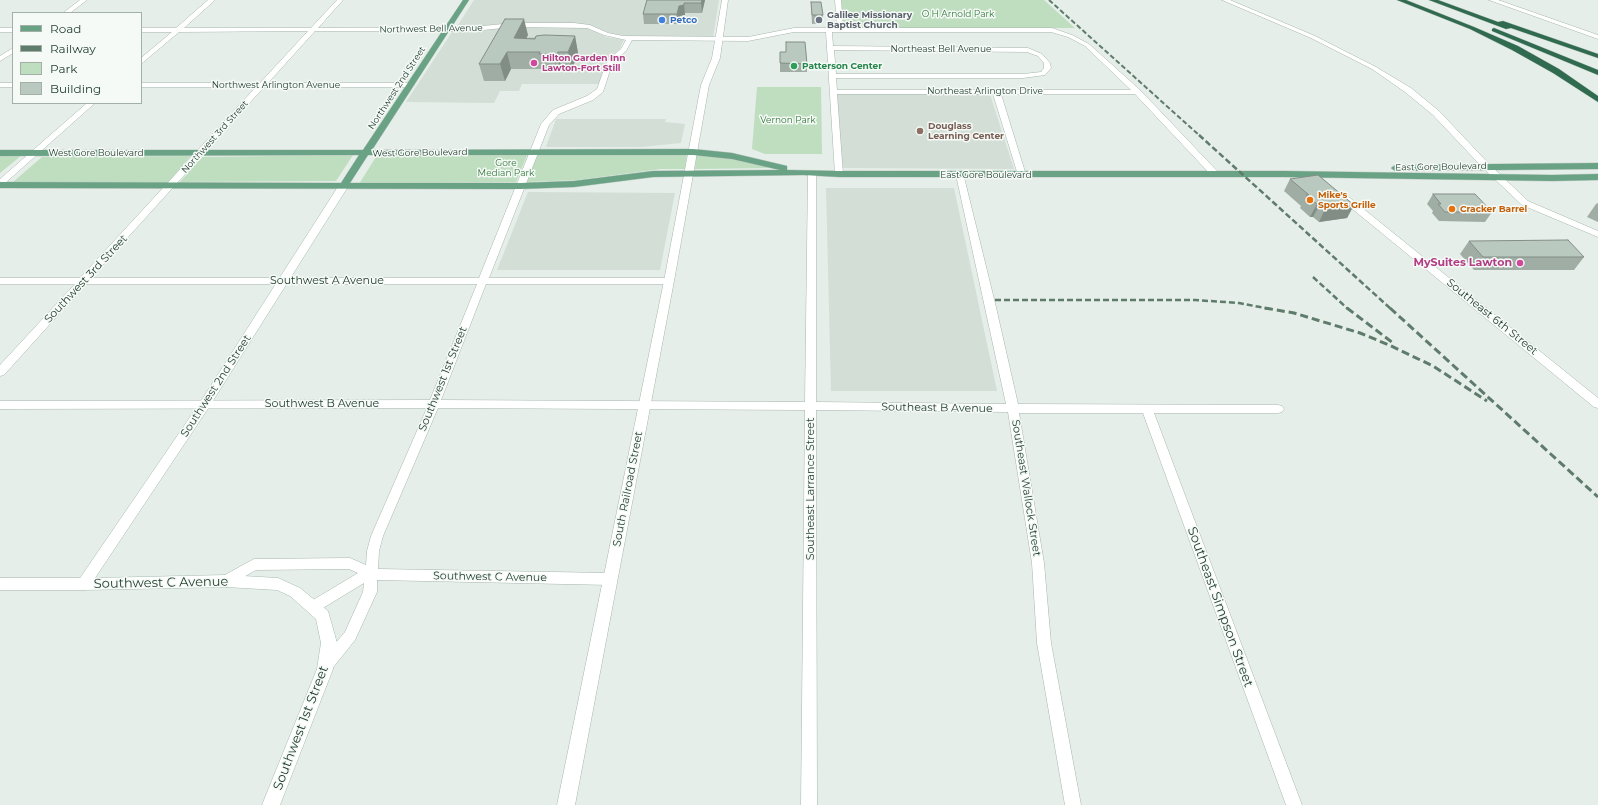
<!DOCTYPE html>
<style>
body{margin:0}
#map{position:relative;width:1598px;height:805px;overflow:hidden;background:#e5eee8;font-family:Montserrat,sans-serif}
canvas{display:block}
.legend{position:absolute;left:12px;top:12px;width:130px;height:92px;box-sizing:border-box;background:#f6faf7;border:1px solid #a2b0a8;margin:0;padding:5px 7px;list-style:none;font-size:12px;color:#244031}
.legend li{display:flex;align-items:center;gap:8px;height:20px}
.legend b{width:20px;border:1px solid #a2b0a8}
</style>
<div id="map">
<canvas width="1598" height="805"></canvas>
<ul class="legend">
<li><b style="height:5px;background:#6aa286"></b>Road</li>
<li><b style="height:5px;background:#5f7b6c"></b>Railway</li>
<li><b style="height:11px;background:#bedebf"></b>Park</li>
<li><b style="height:11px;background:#bac9c0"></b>Building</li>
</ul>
</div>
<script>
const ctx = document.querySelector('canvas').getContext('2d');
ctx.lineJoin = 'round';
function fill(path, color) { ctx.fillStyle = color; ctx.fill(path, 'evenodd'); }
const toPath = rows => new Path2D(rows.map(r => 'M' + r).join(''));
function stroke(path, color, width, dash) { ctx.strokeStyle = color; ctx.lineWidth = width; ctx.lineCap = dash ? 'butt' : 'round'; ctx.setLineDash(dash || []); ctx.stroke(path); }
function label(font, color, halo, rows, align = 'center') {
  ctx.font = font + ' Montserrat,sans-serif'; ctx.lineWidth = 3; ctx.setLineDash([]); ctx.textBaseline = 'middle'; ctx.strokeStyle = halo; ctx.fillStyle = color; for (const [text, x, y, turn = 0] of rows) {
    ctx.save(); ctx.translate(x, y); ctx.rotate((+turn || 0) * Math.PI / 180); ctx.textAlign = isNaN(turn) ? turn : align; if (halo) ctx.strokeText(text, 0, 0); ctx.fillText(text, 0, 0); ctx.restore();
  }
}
fill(toPath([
 [474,0,719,0,713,37,645,37,616,35,586,25,456,28],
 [504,27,579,27,589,28,606,37,624,40,619,50,607,59,599,84,522,84,519,91,500,91,494,103,406,102,452,32,482,31],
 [835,94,990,94,1014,169,840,168],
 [556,119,666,119,665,122,685,124,681,143,642,147,546,147],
 [826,188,954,188,997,391,831,391],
 [528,192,675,193,660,270,497,270]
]), '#d3ded6');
fill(toPath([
 [841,0,1044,0,1075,28,846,28,843,26],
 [757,87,821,87,822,154,765,154,752,149],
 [528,153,516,182,359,184,376,157],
 [687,153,685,169,661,169,577,180,526,182,537,154],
 [696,154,729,157,772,168,695,169],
 [0,155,22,155,0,173],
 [353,155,336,181,180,182,202,157],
 [191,156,168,183,13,182,42,157]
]), '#bedebf');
const minor = toPath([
 [80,0,87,0,70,13,63,13,80,0],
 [208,0,215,0,184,28,311,28,337,0,343,0,318,28,473,27,513,23,574,23,590,25,608,33,623,36,748,37,794,28,837,28,835,0,841,0,843,28,1052,28,1072,35,1089,44,1140,90,1218,172,1219,174,1218,176,1212,176,1135,94,1001,94,1026,175,1022,177,1018,175,993,94,837,94,843,174,839,176,835,174,826,32,794,32,748,41,632,40,626,51,615,60,612,64,603,92,593,100,559,114,549,125,489,278,669,278,674,281,669,284,486,284,441,400,805,402,808,173,812,171,816,173,816,402,1006,404,956,175,960,173,963,173,995,303,1018,404,1278,405,1282,406,1284,409,1282,412,1278,413,1154,413,1302,805,1286,805,1143,413,1019,413,1044,563,1051,643,1081,805,1065,805,1037,643,1032,563,1008,412,816,410,817,805,801,805,805,410,438,408,383,536,379,551,378,569,610,573,615,575,617,579,615,583,610,585,377,580,377,592,355,640,331,670,326,672,321,670,319,665,321,660,345,632,363,592,364,583,318,611,313,613,308,611,306,607,308,603,358,573,349,569,256,570,226,587,221,585,219,581,221,577,254,559,350,558,366,565,367,551,371,536,427,408,0,409,0,401,430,400,477,284,86,284,4,375,0,376,0,365,75,284,0,284,0,278,80,278,256,87,141,87,141,83,260,83,308,31,179,32,141,64,141,58,172,32,141,32,141,28,176,28,208,0],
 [513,27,587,28,604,35,626,40,621,49,610,58,606,64,597,89,587,96,553,110,541,124,479,278,91,278,264,87,411,87,415,85,411,83,268,83,315,31,473,31,513,27],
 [832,32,1051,32,1068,37,1085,46,1131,90,837,90,836,78,1023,78,1045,75,1051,68,1050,63,1042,54,1028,48,833,46,832,32],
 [834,50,1027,52,1038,56,1044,63,1044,68,1041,72,1023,74,836,74,834,50],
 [1222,0,1230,0,1315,36,1376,67,1411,88,1439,111,1489,164,1528,201,1598,231,1598,237,1522,205,1483,168,1433,115,1405,92,1372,69,1311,38,1222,0],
 [1489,0,1498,0,1598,35,1598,39,1489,0],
 [0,28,13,28,13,32,0,32,0,28],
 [13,48,13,53,0,61,0,56,13,48],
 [0,83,13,83,13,87,0,87,0,83],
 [87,103,95,103,3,185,0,186,0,179,87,103],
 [1342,193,1345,194,1598,398,1598,408,1594,407,1339,198,1338,196,1342,193]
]);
const tertiary = toPath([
 [722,0,728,0,720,58,709,85,674,281,575,805,557,805,664,281,701,85,712,58,722,0],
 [0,578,83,578,88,580,90,584,88,588,83,590,0,590,0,578]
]);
const secondary = toPath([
 [344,182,349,185,209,407,95,578,226,575,278,578,300,588,328,611,337,643,333,669,280,805,262,805,317,669,321,643,316,619,290,596,277,590,226,587,83,590,78,588,76,584,201,401,339,185,344,182]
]);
const primary = toPath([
 [463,0,469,0,372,150,693,149,732,153,787,166,787,170,839,171,1284,171,1552,175,1598,174,1598,180,1552,181,1284,177,839,177,803,175,653,177,574,187,520,189,0,188,0,182,341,183,359,155,0,156,0,150,363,150,463,0],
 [368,155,693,155,732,159,780,170,653,171,574,181,520,183,350,183,368,155],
 [1598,163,1598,169,1395,171,1391,168,1395,165,1598,163]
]);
const motorway = toPath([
 [1397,0,1406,0,1474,27,1518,46,1559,69,1598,96,1598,102,1553,73,1512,50,1470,29,1397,0],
 [1429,0,1438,0,1498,22,1503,21,1598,54,1598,58,1511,28,1506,29,1429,0],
 [1494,28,1598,70,1598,75,1492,31,1492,29,1494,28]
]);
stroke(minor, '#a7b6ad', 1);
stroke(tertiary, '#a7b6ad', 1);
stroke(secondary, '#a6bcaf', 1);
stroke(primary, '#c2cac5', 1);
stroke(motorway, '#c2cac5', 1);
fill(minor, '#fff');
fill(tertiary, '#fff');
fill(secondary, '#fff');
fill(primary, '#6aa286');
fill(motorway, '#306b50');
stroke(toPath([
 [1049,0,1200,136]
]), '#5f7b6c', 2, [5, 2.5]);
stroke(toPath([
 [1199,135,1391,309],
 [1313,277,1348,309],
 [995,300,1195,300,1239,303,1270,309]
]), '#5f7b6c', 2.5, [6, 3]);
stroke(toPath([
 [1265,308,1294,313,1360,333,1389,345,1433,366,1487,401],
 [1347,308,1393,343],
 [1390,308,1598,497]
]), '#5f7b6c', 3, [8, 4]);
fill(toPath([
 [647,0,705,0,702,13,685,13,685,15,680,16,678,24,644,24,643,14],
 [811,2,823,15,822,23,812,24],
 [528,35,526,38,575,36,578,53,572,69,561,69,560,71,542,71,542,69,511,69,505,81,484,81,479,64],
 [780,52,807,64,807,72,780,72],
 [1290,179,1354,205,1347,218,1319,222,1313,217,1310,217,1300,208,1301,206,1284,191],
 [1433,194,1492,212,1485,222,1439,221,1432,213,1433,211,1427,204],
 [1598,203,1598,222,1587,217,1596,204],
 [1469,241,1584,257,1574,270,1474,270,1460,254]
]), '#a0ada5');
fill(toPath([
 [702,0,705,0,702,13,701,3],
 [684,3,685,15,680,16,678,24,677,14,679,6],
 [524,19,528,35,520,52,514,38],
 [575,36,578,53,572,69,568,52],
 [507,52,511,69,505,81,500,64],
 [558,52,561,69,560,71,557,54],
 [1317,204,1320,204,1313,217,1310,217],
 [1354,205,1347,218,1319,222,1325,209]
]), '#828d86');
const building = toPath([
 [647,0,702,0,701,3,684,3,684,5,679,6,677,14,643,14,647,0],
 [811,2,821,2,823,15,812,15,811,2],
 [505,19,524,19,514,38,535,39,536,36,544,35,575,36,568,52,558,52,557,54,539,54,540,52,507,52,500,64,479,64,505,19],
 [786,42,805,42,807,64,780,63,780,52,786,52,786,42],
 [1318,175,1354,205,1325,209,1320,204,1317,204,1306,195,1309,195,1290,179,1318,175],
 [1433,194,1475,194,1492,212,1445,212,1438,204,1441,204,1433,194],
 [1568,240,1584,257,1483,257,1469,241,1568,240]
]);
fill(building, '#bac9c0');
stroke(building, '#828d86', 1);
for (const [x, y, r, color] of [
 [662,20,4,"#3f7fe0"],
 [819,20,4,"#6b7280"],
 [534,63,4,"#d1479c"],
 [794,66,4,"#2e9e5b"],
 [920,131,4,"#8d6e63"],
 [1310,200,4,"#e8710a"],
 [1452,209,4,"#e8710a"],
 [1520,263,4,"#d1479c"]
]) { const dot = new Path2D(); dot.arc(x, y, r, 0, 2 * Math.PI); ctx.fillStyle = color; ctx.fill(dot); stroke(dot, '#f6faf7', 1.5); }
label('9px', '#2f7638', '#f6faf7', [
 ["O H Arnold Park",958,14],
 ["Vernon Park",788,120],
 ["Gore",506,163],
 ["Median Park",506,173]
]);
label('bold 9px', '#5b616d', '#f6faf7', [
 ["Galilee Missionary",827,15],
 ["Baptist Church",827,25]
], 'left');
label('bold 9px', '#366cbe', '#f6faf7', [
 ["Petco",670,20]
], 'left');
label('9px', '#244031', '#f6faf7', [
 ["Northwest Bell Avenue",431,29,-1],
 ["Northeast Bell Avenue",941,49],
 ["Northwest Arlington Avenue",276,85],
 ["Northwest 2nd Street",397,88,-57],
 ["Northeast Arlington Drive",985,91],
 ["Northwest 3rd Street",215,137,-48],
 ["West Gore Boulevard",96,153],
 ["West Gore Boulevard",420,153,-1],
 ["East Gore Boulevard",1441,167,-1],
 ["East Gore Boulevard",986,175]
]);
label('bold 9px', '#b23c85', '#f6faf7', [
 ["Hilton Garden Inn",542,58],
 ["Lawton-Fort Still",542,68]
], 'left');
label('bold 9px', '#27864d', '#f6faf7', [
 ["Patterson Center",802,66]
], 'left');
label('bold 9px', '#785e54', '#f6faf7', [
 ["Douglass",928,126],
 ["Learning Center",928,136]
], 'left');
label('bold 9px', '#c56008', '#f6faf7', [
 ["Mike's",1318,195],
 ["Sports Grille",1318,205],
 ["Cracker Barrel",1460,209]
], 'left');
label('bold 11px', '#b23c85', '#f6faf7', [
 ["MySuites Lawton",1512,263]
], 'right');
label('11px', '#244031', '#f6faf7', [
 ["Southwest 3rd Street",86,279,-47],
 ["Southwest A Avenue",327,281],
 ["Southeast 6th Street",1492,317,39],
 ["Southwest 1st Street",443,379,-68],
 ["Southwest 2nd Street",216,386,-57],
 ["Southwest B Avenue",322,404],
 ["Southeast B Avenue",937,408,1],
 ["Southeast Wallock Street",1026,488,81],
 ["South Railroad Street",628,489,-79],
 ["Southeast Larrance Street",811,489,-90],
 ["Southwest C Avenue",490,577,1]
]);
label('13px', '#244031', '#f6faf7', [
 ["Southwest C Avenue",161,583,-1],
 ["Southeast Simpson Street",1220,607,70],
 ["Southwest 1st Street",301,728,-69]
]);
</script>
